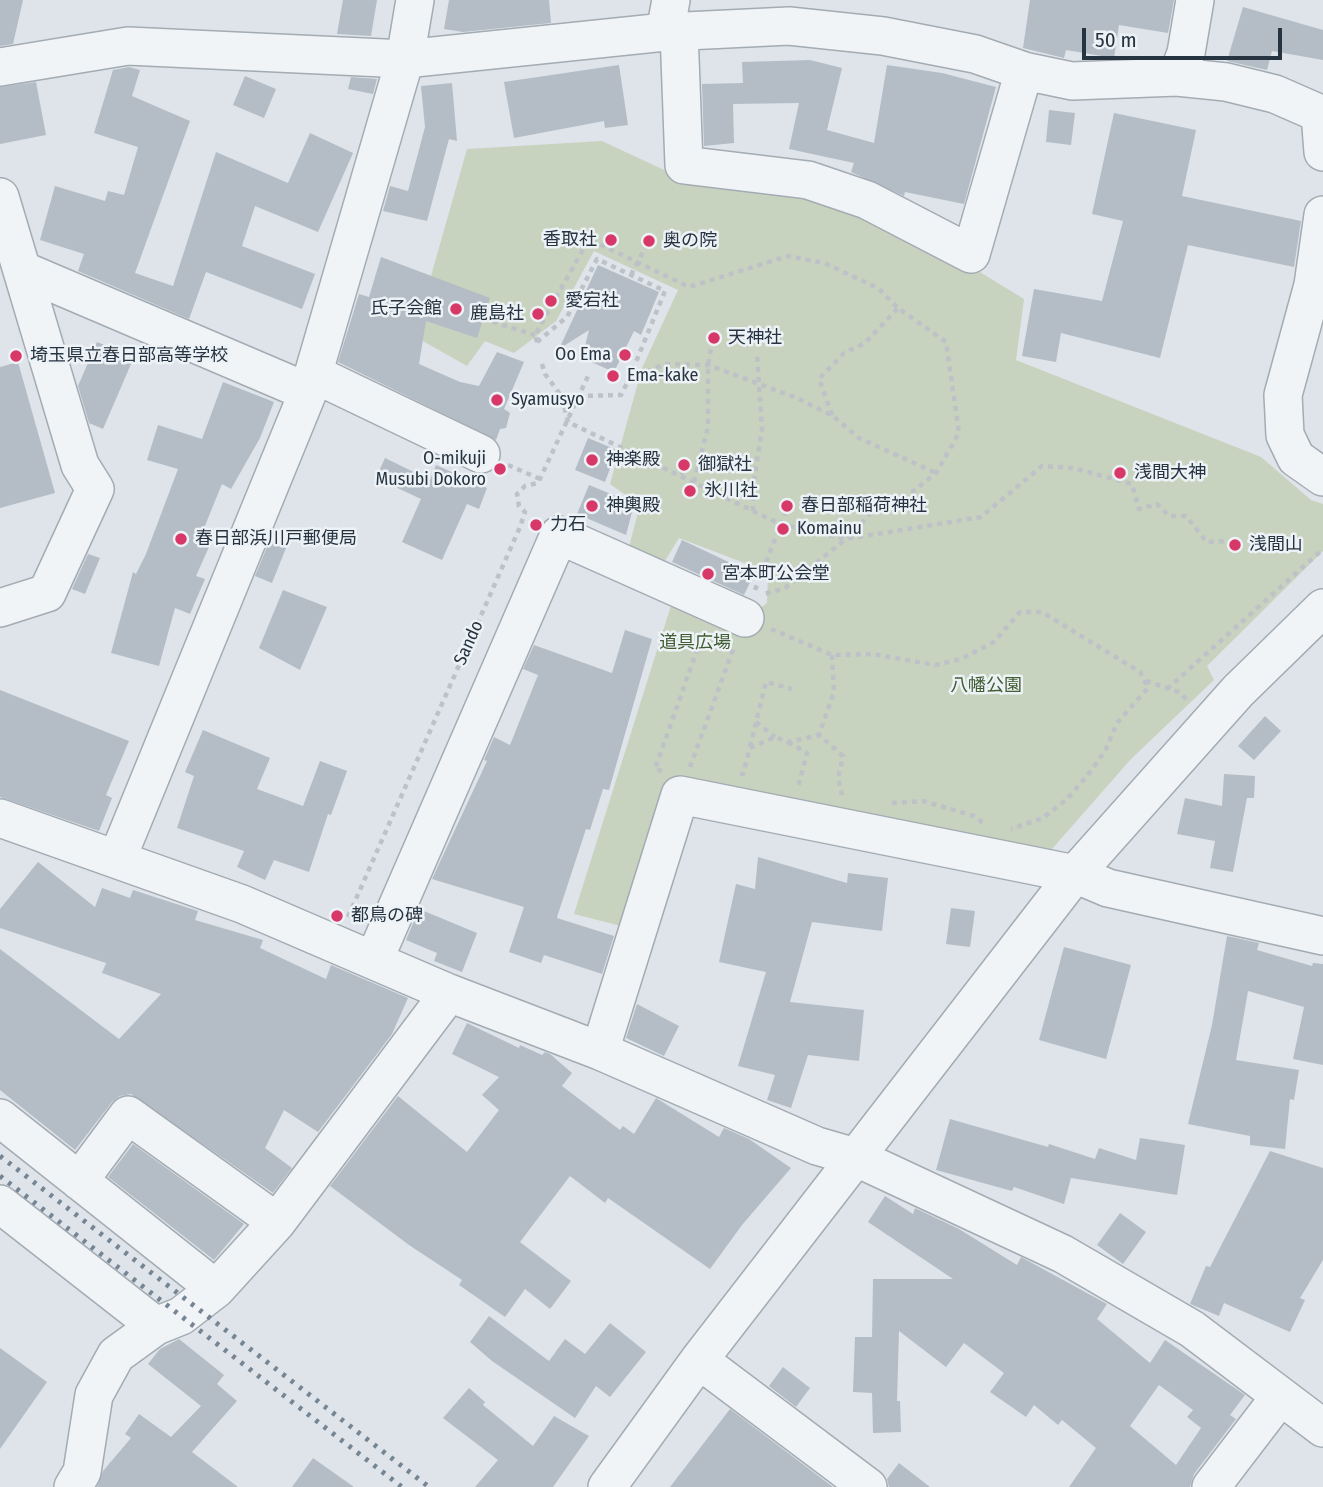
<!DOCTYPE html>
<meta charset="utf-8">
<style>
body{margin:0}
#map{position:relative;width:1323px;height:1487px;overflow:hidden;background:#dee4e9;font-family:"Fira Sans Condensed",sans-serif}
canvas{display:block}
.scale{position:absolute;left:1082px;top:28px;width:200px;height:32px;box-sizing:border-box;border:4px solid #263340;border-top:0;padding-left:9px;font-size:21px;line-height:24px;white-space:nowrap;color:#263340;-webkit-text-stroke:5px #edf2f6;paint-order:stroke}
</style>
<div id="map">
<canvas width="1323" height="1487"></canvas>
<div class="scale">50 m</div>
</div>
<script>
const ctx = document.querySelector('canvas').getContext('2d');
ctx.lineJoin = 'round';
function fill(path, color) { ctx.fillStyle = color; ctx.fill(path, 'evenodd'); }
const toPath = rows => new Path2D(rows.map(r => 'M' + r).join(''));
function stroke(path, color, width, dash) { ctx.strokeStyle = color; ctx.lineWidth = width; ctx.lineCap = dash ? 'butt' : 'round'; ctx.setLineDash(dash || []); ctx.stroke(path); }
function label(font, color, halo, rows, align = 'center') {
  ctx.font = font + ' "Fira Sans Condensed","Noto Sans JP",sans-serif'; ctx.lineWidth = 5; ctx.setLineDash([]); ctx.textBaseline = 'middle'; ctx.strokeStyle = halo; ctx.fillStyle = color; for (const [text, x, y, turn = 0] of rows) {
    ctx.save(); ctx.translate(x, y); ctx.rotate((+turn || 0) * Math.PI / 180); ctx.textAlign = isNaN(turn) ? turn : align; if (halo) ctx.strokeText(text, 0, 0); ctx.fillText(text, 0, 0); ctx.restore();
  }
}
fill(toPath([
 [602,141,677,176,841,202,970,266,1024,299,1016,360,1261,457,1311,500,1323,504,1323,551,1207,666,1214,680,1131,759,1045,857,673,788,629,928,574,914,674,596,760,608,767,603,768,572,679,538,663,564,629,547,640,505,610,484,642,368,678,290,594,251,556,321,514,353,485,341,467,366,414,336,467,149]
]), '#c7d3be');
fill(toPath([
 [0,0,23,0,13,44,0,46],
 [343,0,377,0,371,36,337,34],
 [449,0,549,0,551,23,463,32,444,29],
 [1030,0,1174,0,1168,33,1119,25,1114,58,1066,50,1064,58,1023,48],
 [1243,7,1323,30,1323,60,1272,51,1267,70,1227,61],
 [810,60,842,68,827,130,874,143,887,65,942,73,996,87,964,204,905,192,904,196,851,172,854,163,789,149,799,103,733,104,734,143,704,146,702,84,743,83,742,62],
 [619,65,628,125,605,128,604,121,514,138,504,82],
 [129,67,140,70,132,96,190,121,135,273,173,286,216,152,288,183,310,133,353,153,318,232,255,206,242,246,315,274,302,309,206,272,189,319,78,271,84,254,40,240,55,186,105,201,108,191,124,195,138,147,94,133,113,70],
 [245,76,276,89,264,118,233,105],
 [351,77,377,79,373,94,348,89],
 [36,82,46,135,0,144,0,87],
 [452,83,457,141,449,139,427,221,383,211,390,186,408,191,425,127,421,86],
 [1049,110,1075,113,1071,145,1046,142],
 [1114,113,1196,130,1182,196,1301,221,1294,267,1188,245,1160,358,1061,333,1056,362,1022,356,1034,289,1102,301,1123,221,1092,214],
 [381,257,490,298,477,338,426,321,419,364,460,382,479,386,497,352,524,362,504,409,510,413,506,428,500,429,496,440,338,362,359,294,369,297],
 [598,265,659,292,641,335,634,331,614,372,582,358,589,330,559,349],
 [97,342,134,357,103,429,89,423,78,386],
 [18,362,55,493,0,508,0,367],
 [223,382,274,402,260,438,231,489,222,484,202,533,213,538,196,576,205,579,190,614,175,608,159,666,111,653,133,572,136,574,146,554,178,469,147,460,158,425,202,439],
 [588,438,617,450,605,482,575,470],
 [385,458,430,480,436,465,487,488,479,509,467,504,442,560,402,542,421,499,376,478],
 [589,485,623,499,620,504,633,508,626,535,577,514],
 [682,540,754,574,744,595,672,562],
 [269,542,286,548,272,583,255,576],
 [88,554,100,558,85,594,72,589],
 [283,590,327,607,300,670,259,648],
 [625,630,652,639,609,790,603,789,590,830,586,829,558,914,557,918,614,936,602,974,544,955,541,963,509,952,524,907,432,879,487,761,484,760,494,737,510,745,538,675,523,669,534,645,612,673],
 [0,690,129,741,106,795,112,798,99,831,0,797],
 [1265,716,1281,731,1254,760,1238,746],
 [203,730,270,758,257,789,303,806,320,761,347,771,331,815,328,814,309,872,274,860,265,880,237,867,244,851,177,828,194,776,185,772],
 [1224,774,1255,776,1254,798,1247,798,1233,872,1210,868,1215,841,1177,834,1185,798,1222,806],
 [758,857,847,883,848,873,888,878,882,931,812,922,790,1002,864,1010,859,1061,808,1055,791,1108,767,1100,775,1075,738,1066,766,972,719,962,736,884,755,889],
 [38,862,95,907,102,888,130,898,133,890,198,911,195,920,263,940,260,948,326,979,331,965,408,998,392,1034,318,1132,284,1110,265,1148,292,1168,273,1193,131,1094,120,1096,112,1102,75,1150,0,1090,0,949,119,1039,161,994,102,973,106,963,0,928,0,909],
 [951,908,975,911,970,947,946,944],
 [419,909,477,933,462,972,434,961,437,953,406,940],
 [1227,936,1259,943,1257,950,1312,966,1313,963,1323,964,1323,1065,1293,1059,1304,1007,1248,991,1236,1060,1299,1070,1294,1100,1290,1099,1285,1149,1250,1145,1250,1136,1188,1124,1212,1025],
 [1064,947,1131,965,1106,1059,1039,1040],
 [637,1004,679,1026,664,1056,626,1038],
 [467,1023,519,1048,520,1045,542,1055,545,1052,550,1054,572,1073,562,1086,620,1130,623,1126,634,1134,656,1098,719,1137,724,1128,749,1139,791,1168,742,1225,710,1269,608,1198,605,1203,570,1176,520,1242,571,1281,550,1309,525,1289,505,1317,459,1285,462,1280,409,1245,330,1186,398,1096,467,1152,499,1110,482,1095,499,1077,452,1054],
 [950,1119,1048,1147,1049,1144,1095,1159,1099,1148,1136,1160,1140,1138,1185,1145,1177,1195,1071,1178,1064,1204,1014,1187,1012,1191,936,1170],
 [133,1144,244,1224,214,1260,108,1177],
 [1270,1151,1323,1168,1323,1260,1300,1298,1305,1300,1290,1332,1224,1303,1219,1316,1190,1304,1206,1266,1210,1267],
 [885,1196,913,1214,915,1208,959,1229,1017,1265,1021,1257,1107,1304,1097,1319,1150,1363,1165,1340,1245,1395,1230,1415,1236,1419,1194,1474,1190,1487,1069,1487,1096,1448,1062,1420,1058,1425,1034,1405,1026,1417,990,1392,1004,1373,964,1343,946,1367,899,1331,897,1401,900,1401,901,1432,873,1433,872,1393,853,1392,855,1337,872,1337,873,1279,953,1279,868,1222],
 [1159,1385,1193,1410,1187,1417,1201,1428,1176,1465,1130,1426],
 [1120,1213,1146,1232,1123,1264,1097,1245],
 [489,1316,549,1361,565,1339,585,1354,610,1323,646,1352,610,1397,596,1386,575,1418,492,1361,470,1342],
 [179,1339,224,1375,217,1384,237,1401,192,1452,238,1487,97,1487,103,1471,131,1438,125,1434,139,1414,171,1437,201,1406,148,1364,160,1349],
 [0,1348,47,1382,0,1449],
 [783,1367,810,1388,796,1407,769,1386],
 [469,1388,485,1402,483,1405,533,1446,554,1416,589,1436,553,1487,475,1487,498,1460,443,1418],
 [730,1409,833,1487,670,1487],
 [313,1458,354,1487,292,1487],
 [899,1463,930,1487,889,1487,887,1479]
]), '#b4bdc6');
const minor = toPath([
 [679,31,684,165,808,180,867,200,971,254,1024,71],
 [665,32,671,0],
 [0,67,128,46,405,59,665,32,789,26,883,36,975,54,1024,71,1072,81,1177,77,1226,82,1275,94,1323,115],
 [1177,77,1186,53,1195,0],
 [1320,114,1323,152],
 [0,197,80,465,95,489,47,593,0,608],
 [1323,215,1313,285,1283,395,1285,435,1296,458,1323,477],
 [22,270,308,392],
 [314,374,481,454],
 [0,818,242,904,449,993,600,1051,817,1146,855,1157,1063,1254,1192,1329,1323,1428],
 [117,859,308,392,405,59,415,0],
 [374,960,559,535,745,618],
 [600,1051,680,795,1075,874,1108,888,1323,936],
 [0,1118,216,1289],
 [79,1181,128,1115,277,1222],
 [0,1204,156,1326],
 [699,1360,868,1487],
 [73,1487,82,1472,94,1395,116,1355,156,1326,181,1316,216,1289,277,1222,449,993],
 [607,1487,699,1360,1075,874,1238,691,1323,608],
 [1211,1487,1279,1398]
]);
stroke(minor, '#a3abb3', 40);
stroke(toPath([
 [631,275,646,246],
 [483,319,535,335],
 [537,342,535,335,589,239,689,287,788,256,824,263,878,288,898,308,946,342,959,433,936,473,912,492,877,507,846,539,785,588,764,594],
 [537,342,567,317,597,259,665,291,629,379],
 [542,364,545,374,562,397,568,422,780,524,846,539,981,517,1042,466,1073,468,1132,484,1139,509,1157,504,1169,516,1186,516,1207,542,1227,541],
 [578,396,621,395,629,379,665,364,708,365,797,398,833,416,859,438,936,473],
 [832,415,819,379,844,353,865,343,898,308],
 [679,460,683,476],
 [508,465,540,479],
 [694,482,708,427,708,365,711,348],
 [753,511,753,486,762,429,757,354],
 [755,590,785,514],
 [771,629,832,655,872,654,935,665,961,659,994,642,1020,612,1042,612,1140,672,1148,688,1117,723,1105,751,1087,776,1067,799,1043,818,1011,829],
 [832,655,834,692,819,735,843,756,838,778,842,795],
 [1146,681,1179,692,1188,701],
 [1167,689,1323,549],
 [756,722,775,737],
 [788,742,807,753,798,787],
 [750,747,766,682,792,689],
 [690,767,734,647],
 [662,771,655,769,703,633],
 [740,774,743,774,750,748,775,737,788,742,819,735],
 [892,803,923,801,974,816,983,823],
 [348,917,520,527,525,512,519,506,517,494,525,486,538,483,589,374]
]), '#bcc2c7', 4.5, [5, 5]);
stroke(minor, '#f1f4f7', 37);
stroke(toPath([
 [0,1156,429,1487],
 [0,1176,402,1487]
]), '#768593', 5, [3.5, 7]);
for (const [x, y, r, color] of [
 [611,240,7,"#d83868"],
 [649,241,7,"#d83868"],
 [551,301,7,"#d83868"],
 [456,309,7,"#d83868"],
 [538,314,7,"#d83868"],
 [714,338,7,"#d83868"],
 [625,355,7,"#d83868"],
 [16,356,7,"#d83868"],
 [613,376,7,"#d83868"],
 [497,400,7,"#d83868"],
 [592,460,7,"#d83868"],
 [684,465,7,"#d83868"],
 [500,469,7,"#d83868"],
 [1120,473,7,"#d83868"],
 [690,491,7,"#d83868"],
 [592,506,7,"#d83868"],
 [787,506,7,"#d83868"],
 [536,525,7,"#d83868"],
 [783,529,7,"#d83868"],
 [181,539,7,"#d83868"],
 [1235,545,7,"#d83868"],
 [708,574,7,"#d83868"],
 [337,916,7,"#d83868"]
]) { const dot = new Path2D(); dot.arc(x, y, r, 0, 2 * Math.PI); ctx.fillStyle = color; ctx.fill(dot); stroke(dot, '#edf2f6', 2.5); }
label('18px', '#263340', '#edf2f6', [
 ["香取社",597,240,"right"],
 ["奥の院",663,241],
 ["愛宕社",565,301],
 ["氏子会館",442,309,"right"],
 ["鹿島社",524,314,"right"],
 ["天神社",728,338],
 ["Oo Ema",611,355,"right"],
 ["埼玉県立春日部高等学校",30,356],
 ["Ema-kake",627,376],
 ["Syamusyo",511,400],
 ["O-mikuji",486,459,"right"],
 ["Musubi Dokoro",486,480,"right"],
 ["神楽殿",606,460],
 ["御獄社",698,465],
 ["浅間大神",1134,473],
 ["氷川社",704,491],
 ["神輿殿",606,506],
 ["春日部稲荷神社",801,506],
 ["力石",550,525],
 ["Komainu",797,529],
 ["春日部浜川戸郵便局",195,539],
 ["浅間山",1249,545],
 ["宮本町公会堂",722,574],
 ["都鳥の碑",351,916]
], 'left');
label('18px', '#263340', '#edf2f6', [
 ["Sando",469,643,-66]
]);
label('18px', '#415d32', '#edf2f6', [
 ["道具広場",695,643],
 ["八幡公園",986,686]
]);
</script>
